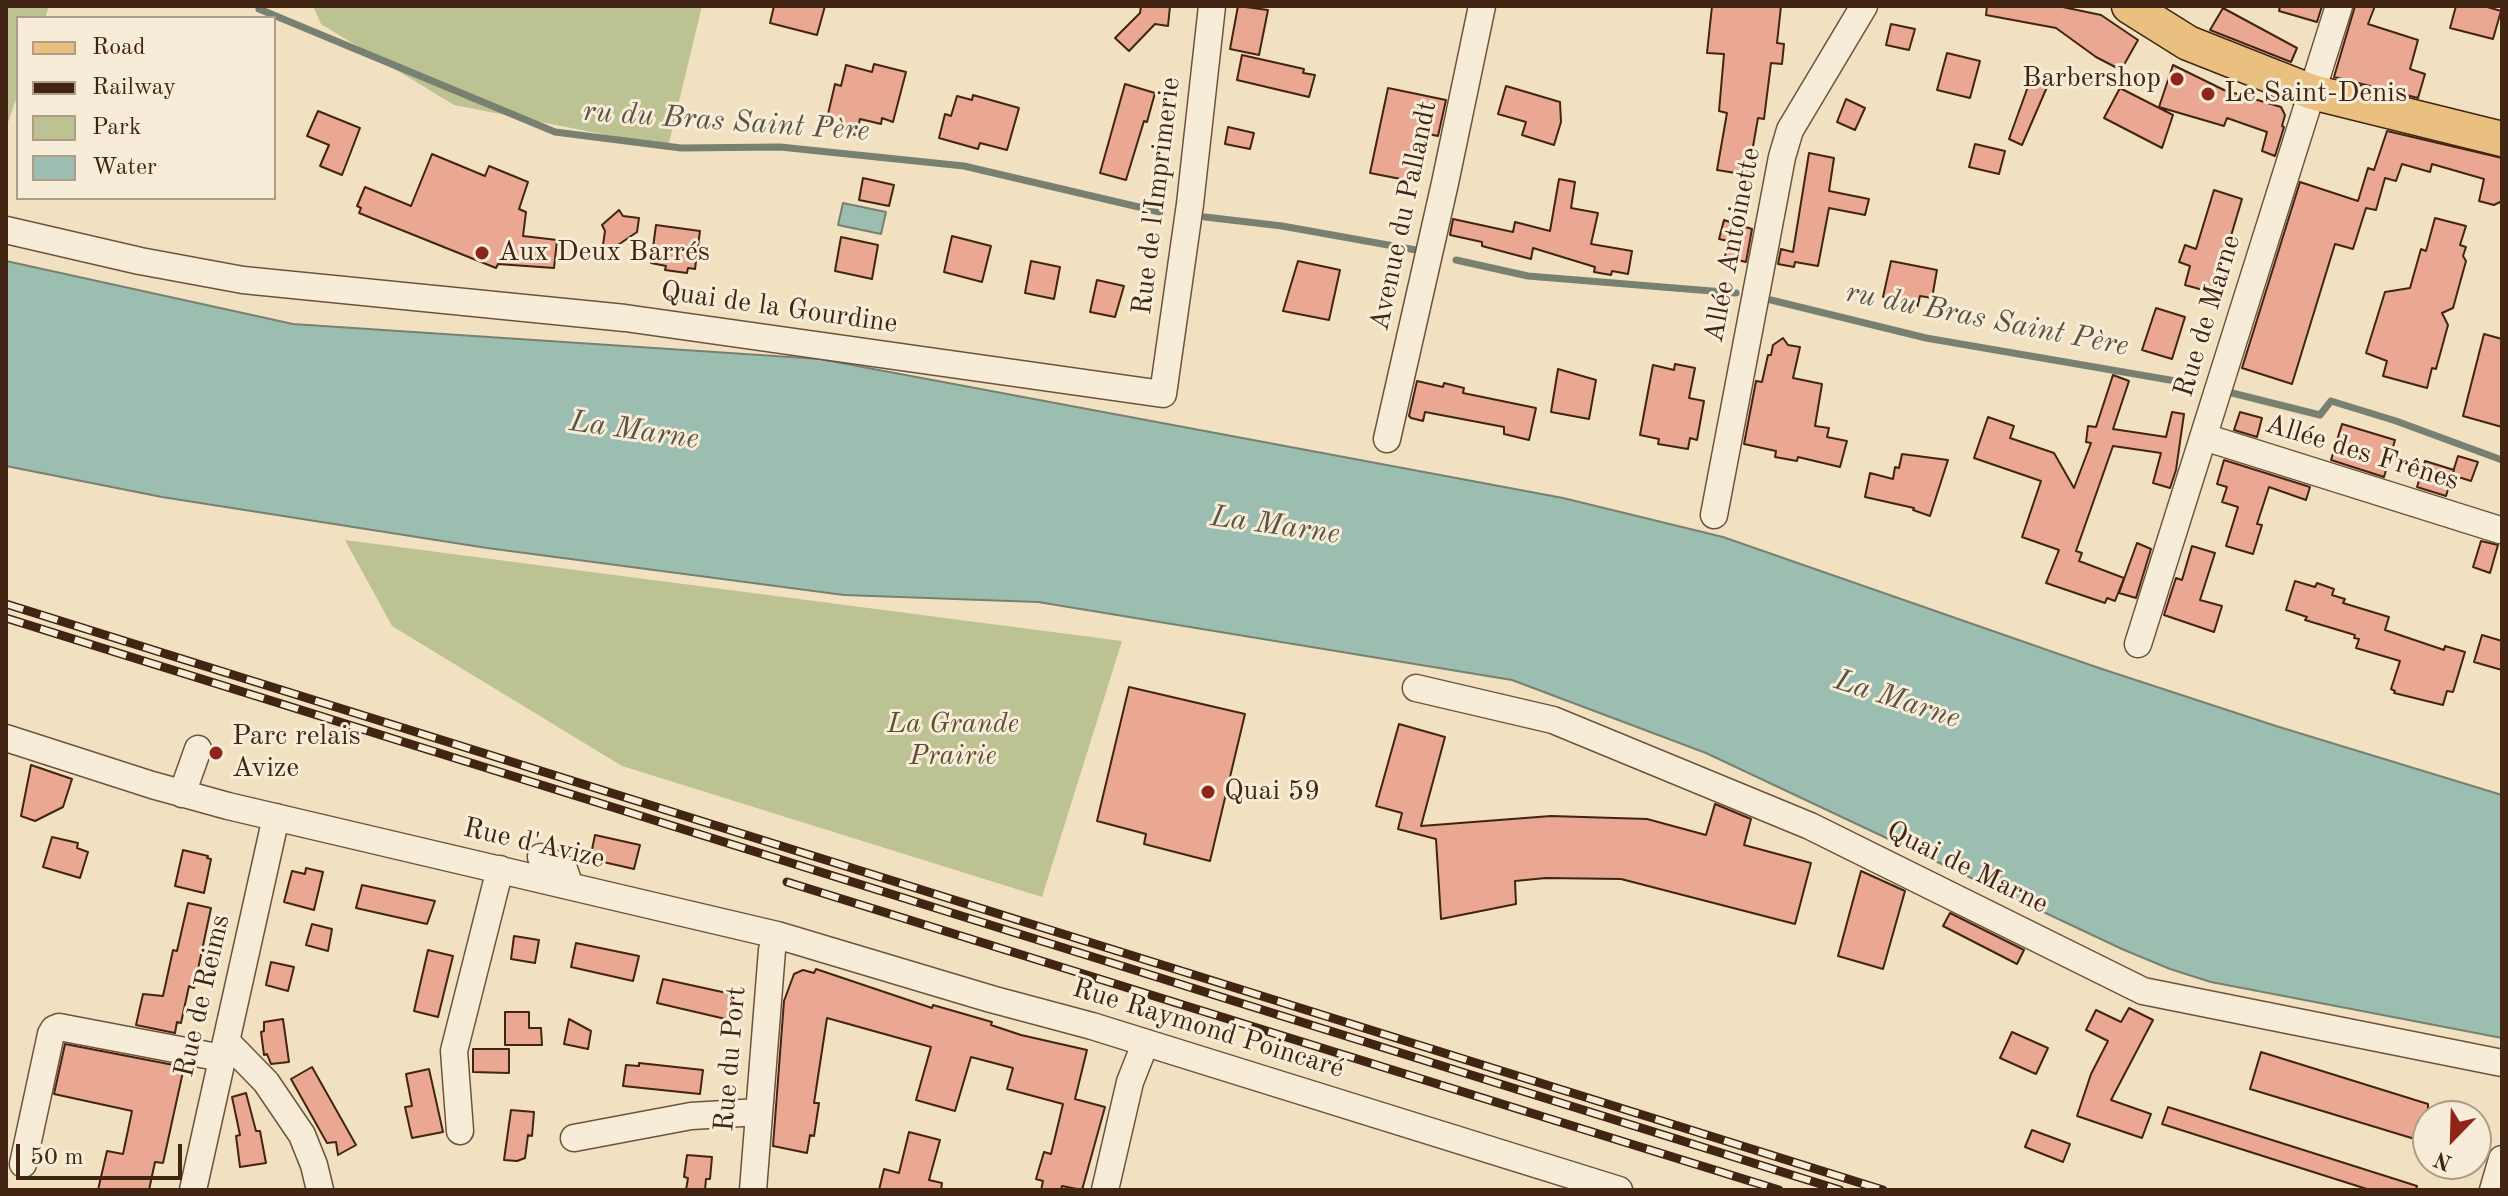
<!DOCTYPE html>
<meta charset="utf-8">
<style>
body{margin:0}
#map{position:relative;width:2508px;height:1196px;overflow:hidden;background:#f2e1c1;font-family:"Old Standard TT",serif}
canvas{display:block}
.frame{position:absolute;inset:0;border:8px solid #412411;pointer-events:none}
.legend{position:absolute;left:16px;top:16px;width:260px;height:184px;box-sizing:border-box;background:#f7ecd7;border:2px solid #ae9c88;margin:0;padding:10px 14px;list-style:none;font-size:24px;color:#412411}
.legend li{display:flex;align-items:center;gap:16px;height:40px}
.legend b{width:40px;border:2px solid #ae9c88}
.north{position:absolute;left:2412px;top:1100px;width:80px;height:80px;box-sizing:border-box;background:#f7ecd7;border:2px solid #ae9c88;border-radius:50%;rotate:203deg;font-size:22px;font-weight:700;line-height:32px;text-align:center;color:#412411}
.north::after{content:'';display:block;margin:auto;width:28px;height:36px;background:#8f2418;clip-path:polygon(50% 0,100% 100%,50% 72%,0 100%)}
.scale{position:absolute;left:16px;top:1144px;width:166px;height:36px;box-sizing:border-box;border:4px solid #412411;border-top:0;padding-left:10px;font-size:24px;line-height:28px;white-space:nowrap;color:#412411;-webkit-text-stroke:6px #f7ecd7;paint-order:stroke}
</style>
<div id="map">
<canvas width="2508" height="1196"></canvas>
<div class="frame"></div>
<ul class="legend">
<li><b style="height:10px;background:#e9c080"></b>Road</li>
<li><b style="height:10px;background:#412411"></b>Railway</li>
<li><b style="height:22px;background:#bcc292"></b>Park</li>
<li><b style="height:22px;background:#9bbeb1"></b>Water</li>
</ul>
<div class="north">N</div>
<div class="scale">50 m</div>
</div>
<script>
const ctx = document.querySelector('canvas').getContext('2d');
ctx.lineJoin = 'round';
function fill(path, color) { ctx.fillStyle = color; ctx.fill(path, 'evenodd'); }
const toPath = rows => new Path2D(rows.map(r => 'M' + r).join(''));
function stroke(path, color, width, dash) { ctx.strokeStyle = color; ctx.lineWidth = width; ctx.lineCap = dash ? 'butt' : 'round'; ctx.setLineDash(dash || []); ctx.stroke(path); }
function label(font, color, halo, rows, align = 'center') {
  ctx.font = font + ' "Old Standard TT",serif'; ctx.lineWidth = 6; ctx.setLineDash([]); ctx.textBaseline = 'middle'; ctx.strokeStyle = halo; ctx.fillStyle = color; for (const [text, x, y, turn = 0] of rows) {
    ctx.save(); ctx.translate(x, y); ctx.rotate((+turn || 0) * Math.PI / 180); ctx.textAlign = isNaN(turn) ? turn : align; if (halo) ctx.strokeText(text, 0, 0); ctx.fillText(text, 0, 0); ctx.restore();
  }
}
fill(toPath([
 [6,6,49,6,45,18,18,18,18,94,6,128],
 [313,6,702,6,668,147,454,105,321,24],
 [345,540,1122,641,1042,897,622,766,392,626]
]), '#bcc292');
const water = toPath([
 [843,203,886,212,881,234,838,225,843,203],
 [6,261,293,324,820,359,1563,498,1723,537,2099,668,2276,726,2502,795,2502,1038,2211,982,2170,969,2122,949,1706,753,1512,680,1038,602,844,595,487,548,162,497,6,466,6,261]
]);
fill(water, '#9bbeb1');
stroke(water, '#778071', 2);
stroke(toPath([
 [259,9,555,132,681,148,780,147,964,166,1160,212],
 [1205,217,1282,226,1416,250],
 [1456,260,1528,276,1736,293],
 [1771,300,1926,338,2193,384],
 [2232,393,2320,415,2331,401,2396,421,2502,460]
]), '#778071', 7);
const building = toPath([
 [774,6,825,6,817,35,770,23,774,6],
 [1141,6,1170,6,1168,26,1155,24,1129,51,1115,38,1140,13,1141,6],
 [1238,6,1268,10,1259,55,1230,49,1238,6],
 [1712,6,1781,6,1777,43,1784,44,1782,64,1771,63,1764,119,1758,118,1748,175,1717,170,1727,113,1719,111,1724,54,1707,53,1712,6],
 [1987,6,2058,6,2101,15,2138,40,2121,70,2096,57,2056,28,1986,15,1987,6],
 [2280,6,2322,6,2317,22,2279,11,2280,6],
 [2355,6,2375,6,2368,24,2418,40,2410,69,2425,74,2418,98,2334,77,2355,6],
 [2456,6,2484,6,2501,11,2493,39,2450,28,2456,6],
 [2223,8,2297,48,2291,62,2210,30,2223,8],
 [1891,24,1915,29,1909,50,1886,45,1891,24],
 [1947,53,1980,61,1970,98,1937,90,1947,53],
 [1242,55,1304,69,1303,73,1315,75,1309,97,1237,80,1242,55],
 [874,64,906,72,893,122,882,118,881,124,860,119,856,135,825,127,835,84,841,86,846,65,872,72,874,64],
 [2173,65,2224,90,2281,107,2285,115,2282,126,2284,127,2275,156,2262,151,2267,132,2227,118,2224,126,2159,107,2173,65],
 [2030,81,2047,87,2022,145,2009,139,2030,81],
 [1125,84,1155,93,1147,122,1144,121,1126,180,1100,173,1125,84],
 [1506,86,1560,102,1561,122,1554,145,1522,135,1526,122,1498,114,1506,86],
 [1388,88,1446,100,1438,136,1423,133,1411,181,1370,173,1388,88],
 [2120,88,2173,115,2162,148,2104,118,2120,88],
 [973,95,1019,108,1007,150,980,143,978,149,939,138,945,114,951,116,957,96,972,100,973,95],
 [1846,99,1865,108,1855,130,1837,122,1846,99],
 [318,111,360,128,342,175,320,166,329,145,307,136,318,111],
 [1228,127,1254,133,1250,149,1225,144,1228,127],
 [2387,131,2502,158,2502,201,2494,205,2479,201,2484,179,2432,164,2430,172,2402,164,2396,181,2385,178,2376,210,2366,208,2353,249,2335,244,2292,384,2242,368,2300,182,2358,201,2368,168,2374,170,2387,131],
 [1975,144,2005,151,1999,174,1969,167,1975,144],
 [1809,153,1834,158,1829,191,1869,199,1865,215,1829,208,1818,266,1795,262,1794,267,1778,264,1781,249,1793,252,1809,153],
 [432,154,485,176,489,166,528,182,519,209,526,212,523,236,557,240,554,268,498,264,496,268,359,213,361,208,357,206,365,187,411,206,432,154],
 [863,178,894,185,889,206,859,200,863,178],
 [1559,179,1575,182,1571,208,1598,213,1591,244,1632,251,1628,274,1612,271,1611,275,1594,272,1595,267,1533,248,1531,259,1482,246,1482,242,1450,235,1453,219,1513,232,1515,222,1550,231,1559,179],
 [2214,190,2242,199,2214,293,2185,285,2190,266,2179,262,2185,245,2196,249,2214,190],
 [619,210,623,216,639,218,637,232,615,247,603,245,605,231,602,225,619,210],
 [2435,218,2466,226,2460,245,2466,247,2463,256,2466,261,2453,308,2442,313,2448,325,2436,369,2432,368,2427,388,2383,376,2387,361,2366,353,2385,292,2410,288,2421,249,2426,251,2435,218],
 [1724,220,1752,229,1746,262,1725,257,1728,241,1719,239,1724,220],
 [656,225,700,231,695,269,688,268,687,273,665,270,666,266,651,263,656,225],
 [952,236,991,246,982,282,944,272,952,236],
 [841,237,878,245,872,279,835,271,841,237],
 [1031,261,1060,267,1054,299,1025,293,1031,261],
 [1298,261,1340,270,1329,320,1283,311,1298,261],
 [1891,261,1937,270,1932,298,1920,296,1917,308,1891,303,1892,299,1883,297,1891,261],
 [1097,280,1124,286,1115,317,1090,312,1097,280],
 [2156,308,2185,317,2172,359,2142,350,2156,308],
 [2484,334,2502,339,2502,427,2463,416,2484,334],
 [1783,338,1788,345,1800,347,1793,378,1822,384,1815,426,1829,428,1827,437,1847,441,1840,467,1798,457,1797,461,1775,457,1776,451,1744,444,1756,381,1762,382,1768,355,1771,355,1773,345,1783,338],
 [1675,364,1695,368,1689,398,1704,401,1697,440,1690,438,1688,449,1658,444,1659,439,1640,435,1653,365,1674,370,1675,364],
 [1558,369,1596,380,1589,419,1551,412,1558,369],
 [2113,375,2129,381,2113,429,2166,437,2172,412,2184,414,2176,470,2170,488,2153,483,2161,453,2113,446,2076,551,2082,553,2079,561,2124,578,2115,601,2107,598,2105,603,2046,583,2059,550,2022,537,2041,481,1974,458,1988,417,2014,426,2010,438,2054,453,2074,488,2091,443,2086,442,2088,426,2096,427,2113,375],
 [1417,381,1443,387,1444,383,1464,388,1463,393,1536,408,1529,440,1504,434,1504,427,1425,412,1423,421,1411,418,1409,416,1417,381],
 [2240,412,2262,418,2257,437,2234,430,2240,412],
 [2342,424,2395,440,2384,477,2331,460,2342,424],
 [1902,454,1948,460,1930,516,1913,510,1914,508,1865,497,1870,473,1893,479,1895,467,1899,468,1902,454],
 [2458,456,2478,462,2471,481,2452,475,2458,456],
 [2224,460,2310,487,2306,500,2269,487,2257,524,2262,525,2253,554,2226,546,2238,507,2222,502,2227,487,2217,484,2224,460],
 [2425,461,2454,470,2446,496,2417,487,2425,461],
 [2481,541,2498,545,2490,573,2473,567,2481,541],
 [2137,543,2151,549,2136,598,2119,593,2137,543],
 [2192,546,2215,553,2200,600,2222,606,2214,632,2164,615,2176,578,2182,580,2192,546],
 [2295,581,2315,587,2317,583,2334,589,2332,595,2345,599,2343,603,2389,617,2385,630,2444,650,2445,646,2465,652,2453,692,2447,691,2443,705,2394,693,2395,691,2391,689,2400,661,2356,648,2359,639,2354,638,2355,635,2305,620,2307,617,2286,610,2295,581],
 [2482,635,2502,641,2502,670,2474,662,2482,635],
 [1129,687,1245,714,1210,861,1144,844,1146,834,1097,821,1129,687],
 [1399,724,1445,737,1421,826,1551,816,1647,819,1706,835,1715,804,1751,819,1744,845,1811,863,1795,924,1621,879,1546,878,1515,881,1516,904,1441,919,1436,839,1398,829,1402,813,1376,806,1399,724],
 [31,765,72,779,63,807,35,821,21,816,31,765],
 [595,835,640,845,634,869,590,859,595,835],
 [52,837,78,843,77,848,88,852,80,878,43,867,52,837],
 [183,850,208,856,207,858,211,859,204,893,175,886,183,850],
 [306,868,323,872,314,910,284,902,292,871,305,874,306,868],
 [1861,871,1905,891,1883,969,1838,956,1861,871],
 [362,885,435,901,427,924,356,908,362,885],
 [188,903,211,908,194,988,189,986,181,1023,177,1022,175,1033,136,1025,143,994,163,996,173,950,177,951,188,903],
 [1950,913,2024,950,2017,964,1943,926,1950,913],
 [312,924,332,929,328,951,306,945,312,924],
 [514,936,539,940,535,963,511,959,514,936],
 [576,943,639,956,633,981,571,967,576,943],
 [428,950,453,956,438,1017,414,1011,428,950],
 [271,962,294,967,288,991,266,985,271,962],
 [816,969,932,1008,933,1005,992,1022,991,1025,1021,1035,1087,1050,1075,1099,1105,1107,1082,1190,1062,1186,1061,1190,1041,1190,1043,1181,1036,1179,1044,1152,1051,1154,1063,1104,1007,1089,1013,1068,971,1057,955,1111,916,1100,931,1047,827,1018,814,1103,819,1103,814,1136,810,1135,807,1153,773,1146,784,1001,794,974,803,970,814,973,816,969],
 [663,979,736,995,730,1020,657,1003,663,979],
 [2129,1008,2153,1020,2111,1100,2151,1114,2142,1138,2077,1116,2091,1074,2108,1041,2086,1030,2096,1010,2121,1022,2129,1008],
 [505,1012,529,1012,529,1028,541,1028,542,1045,505,1045,505,1012],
 [283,1019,289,1062,271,1064,267,1054,264,1055,261,1032,264,1031,264,1022,283,1019],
 [569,1019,591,1031,588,1049,564,1044,569,1019],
 [2012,1032,2048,1048,2036,1074,2000,1058,2012,1032],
 [65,1044,184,1067,163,1163,155,1162,149,1190,98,1190,107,1151,123,1154,132,1111,54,1094,65,1044],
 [473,1049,509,1049,509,1073,473,1072,473,1049],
 [2261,1052,2428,1104,2428,1143,2250,1089,2261,1052],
 [639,1063,703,1070,700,1094,623,1086,626,1065,639,1066,639,1063],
 [312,1067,356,1145,338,1155,336,1142,327,1143,291,1079,312,1067],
 [429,1069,443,1132,412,1138,405,1107,412,1106,406,1074,429,1069],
 [246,1093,256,1131,260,1131,266,1163,240,1167,236,1136,240,1135,232,1097,246,1093],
 [2168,1107,2417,1186,2416,1190,2370,1190,2162,1124,2168,1107],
 [511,1110,534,1112,532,1136,528,1135,525,1158,517,1161,504,1160,511,1110],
 [2032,1130,2070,1144,2063,1162,2025,1147,2032,1130],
 [909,1132,940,1140,929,1180,942,1183,941,1190,879,1190,884,1169,899,1173,909,1132],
 [687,1155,712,1157,710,1179,706,1179,705,1190,686,1190,688,1178,684,1177,687,1155]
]);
fill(building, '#eaa792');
stroke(building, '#412411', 2);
const minor = toPath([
 [6,230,140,261,243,280,625,318,1163,394,1190,204,1212,6],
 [2204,437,2500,530],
 [1387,439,1445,183,1482,6],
 [1714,515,1782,157,1790,130,1864,6],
 [2138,644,2339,6],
 [1416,688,1553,720,1810,826,2143,991,2502,1063],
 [6,738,152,785,228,806,777,935,991,999,1092,1026,1619,1190],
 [182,794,198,749],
 [541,857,564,869,570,886],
 [227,1042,266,1082,302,1135,314,1165,320,1190],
 [460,1131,454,1051,500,869],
 [574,1138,691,1116,759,1112],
 [23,1164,51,1034,54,1029,59,1027,222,1058],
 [193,1190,276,817],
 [753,1190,772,950,777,935],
 [1105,1190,1130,1082,1145,1044],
 [2493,1190,2502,1159]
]);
const major = toPath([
 [2129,6,2188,43,2312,92,2502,139]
]);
stroke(minor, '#6d533d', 29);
stroke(major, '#412411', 37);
stroke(minor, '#f7ecd7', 26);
stroke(major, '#e9c080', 34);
const rail = toPath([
 [6,604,1883,1190],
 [6,618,1840,1190],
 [787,882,1779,1190]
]);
stroke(rail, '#412411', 9);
stroke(rail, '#f7ecd7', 6, [18]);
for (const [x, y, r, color] of [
 [2177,79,8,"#8f2418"],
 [2208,94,8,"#8f2418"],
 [482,253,8,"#8f2418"],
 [216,753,8,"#8f2418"],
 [1208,792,8,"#8f2418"]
]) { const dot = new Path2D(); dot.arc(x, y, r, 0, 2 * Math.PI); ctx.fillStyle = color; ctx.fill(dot); stroke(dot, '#f7ecd7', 3); }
label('28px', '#412411', '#f7ecd7', [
 ["Barbershop",2161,79,"right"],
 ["Le Saint-Denis",2224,94],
 ["Aux Deux Barrés",498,253],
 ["Parc relais",232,737],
 ["Avize",232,769],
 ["Quai 59",1224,792]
], 'left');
label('28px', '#412411', '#f7ecd7', [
 ["Rue de l'Imprimerie",1157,196,-83],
 ["Avenue du Pallandt",1404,216,-78],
 ["Allée Antoinette",1733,245,-79],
 ["Quai de la Gourdine",779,308,8],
 ["Rue de Marne",2208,316,-73],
 ["Allée des Frênes",2362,453,17],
 ["Rue d'Avize",534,844,13],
 ["Quai de Marne",1967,868,26],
 ["Rue de Reims",203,996,-77],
 ["Rue Raymond Poincaré",1208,1029,17],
 ["Rue du Port",731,1059,-85]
]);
label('italic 28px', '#604c31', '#f7ecd7', [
 ["La Grande",953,725],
 ["Prairie",953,757]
]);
label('italic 30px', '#5c5241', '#f7ecd7', [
 ["ru du Bras Saint Père",726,122,4],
 ["ru du Bras Saint Père",1987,320,11],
 ["La Marne",634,431,8],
 ["La Marne",1275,526,8],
 ["La Marne",1897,700,18]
]);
</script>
